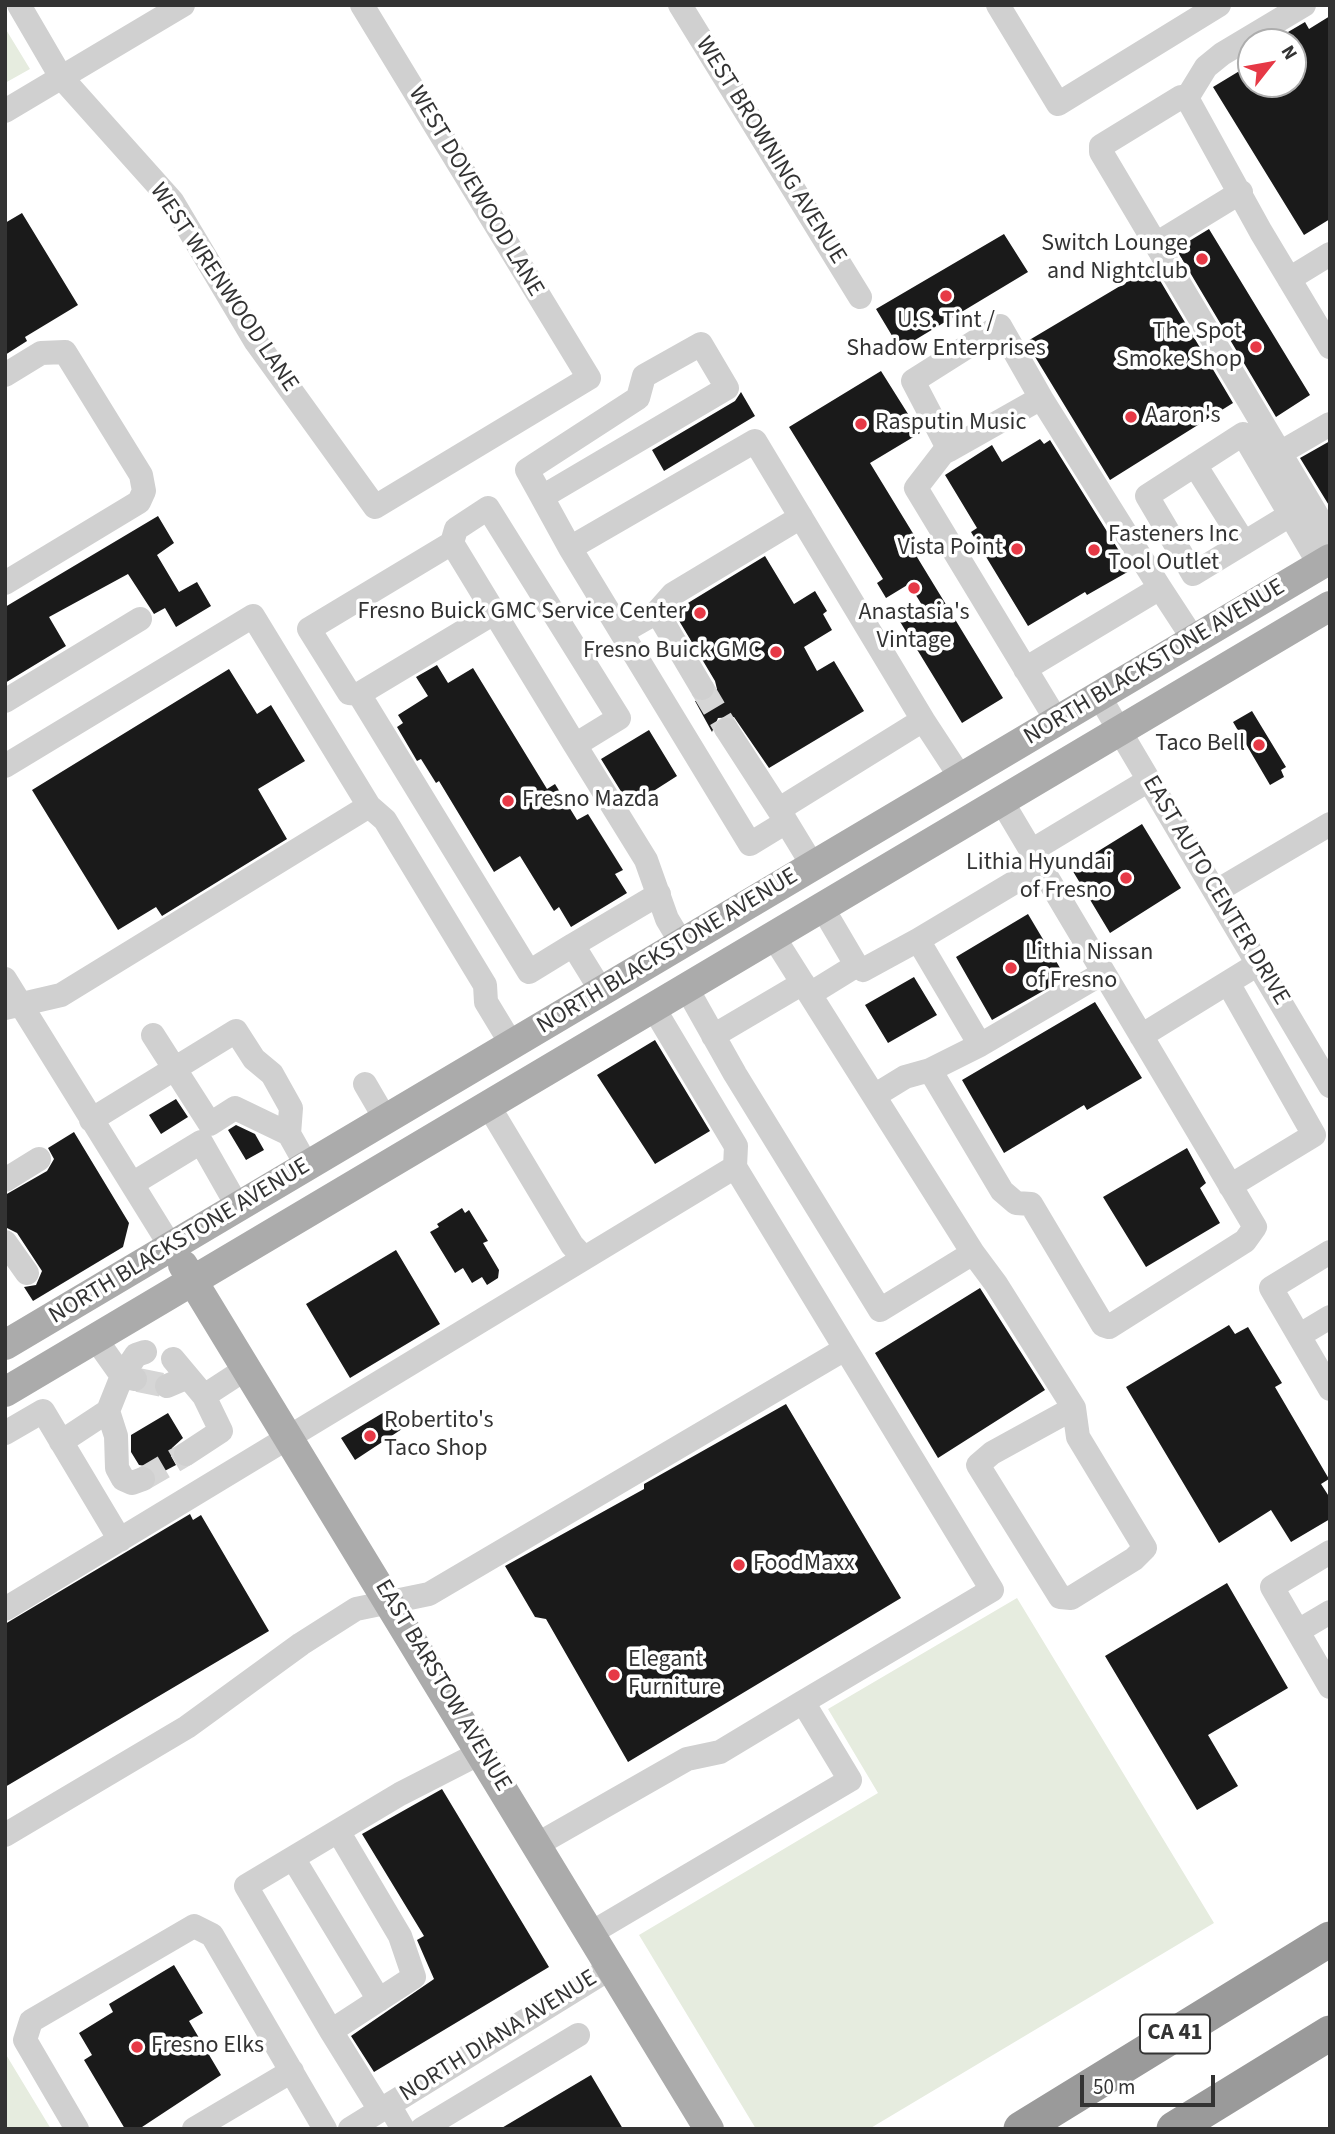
<!DOCTYPE html>
<style>
body{margin:0}
#map{position:relative;width:1335px;height:2134px;overflow:hidden;background:#fff;font-family:"Source Sans 3",sans-serif}
canvas{display:block}
.frame{position:absolute;inset:0;border:7px solid #333;pointer-events:none}
.north{position:absolute;left:1237px;top:28px;width:70px;height:70px;box-sizing:border-box;background:#fff;border:2px solid #adadad;border-radius:50%;rotate:59deg;font-size:19px;font-weight:700;line-height:28px;text-align:center;color:#333}
.north::after{content:'';display:block;margin:auto;width:24px;height:32px;background:#e63946;clip-path:polygon(50% 0,100% 100%,50% 72%,0 100%)}
.scale{position:absolute;left:1080px;top:2075px;width:135px;height:32px;box-sizing:border-box;border:4px solid #333;border-top:0;padding-left:9px;font-size:21px;line-height:24px;white-space:nowrap;color:#333;-webkit-text-stroke:5px #fff;paint-order:stroke}
</style>
<div id="map">
<canvas width="1335" height="2134"></canvas>
<div class="frame"></div>
<div class="north">N</div>
<div class="scale">50 m</div>
</div>
<script>
const ctx = document.querySelector('canvas').getContext('2d');
ctx.lineJoin = 'round';
function fill(path, color) { ctx.fillStyle = color; ctx.fill(path, 'evenodd'); }
const toPath = rows => new Path2D(rows.map(r => 'M' + r).join(''));
function stroke(path, color, width, dash) { ctx.strokeStyle = color; ctx.lineWidth = width; ctx.lineCap = dash ? 'butt' : 'round'; ctx.setLineDash(dash || []); ctx.stroke(path); }
function label(font, color, halo, rows, align = 'center') {
  ctx.font = font + ' "Source Sans 3",sans-serif'; ctx.lineWidth = 7; ctx.setLineDash([]); ctx.textBaseline = 'middle'; ctx.strokeStyle = halo; ctx.fillStyle = color; for (const [text, x, y, turn = 0] of rows) {
    ctx.save(); ctx.translate(x, y); ctx.rotate((+turn || 0) * Math.PI / 180); ctx.textAlign = isNaN(turn) ? turn : align; if (halo) ctx.strokeText(text, 0, 0); ctx.fillText(text, 0, 0); ctx.restore();
  }
}
fill(toPath([
 [5,28,30,69,5,83],
 [1017,1598,1214,1923,869,2129,756,2129,639,1935,878,1793,828,1709],
 [5,2053,51,2129,5,2129]
]), '#e6ecdf');
fill(toPath([
 [1330,16,1330,219,1304,235,1213,87,1251,64,1251,84,1293,84,1293,42,1271,42,1305,22,1309,29],
 [22,213,78,305,25,337,27,341,5,355,5,223],
 [1209,229,1310,395,1276,417,1176,249],
 [1004,234,1028,272,900,349,876,309],
 [1152,267,1233,403,1110,480,1026,342],
 [881,371,920,433,870,463,925,553,917,557,1003,698,962,723,899,620,922,605,909,584,886,598,877,583,883,579,789,427],
 [741,392,755,416,664,471,652,450,735,401],
 [1040,439,1044,444,1050,440,1131,570,1087,595,1085,592,1028,626,971,532,977,528,945,475,992,445,1002,462],
 [1330,441,1330,507,1300,458],
 [158,516,174,543,157,555,179,592,197,582,211,606,176,627,165,608,154,614,128,574,49,617,66,646,5,683,5,607],
 [765,556,794,604,815,591,827,611,823,614,832,630,804,647,817,671,834,661,864,711,769,768,734,717,718,718,712,732,695,701,710,700,717,689,715,681,675,614,683,606],
 [437,665,448,683,473,668,547,789,555,784,577,820,588,814,623,870,615,874,627,893,571,927,559,907,554,911,520,856,494,872,439,781,436,783,421,759,417,761,397,727,403,723,398,715,428,696,416,677],
 [229,669,257,714,271,705,305,761,258,789,287,839,162,916,156,907,118,930,32,790],
 [1252,711,1286,767,1281,770,1284,777,1270,785,1233,722],
 [649,730,677,776,630,806,601,759],
 [1142,824,1181,888,1110,933,1071,868],
 [1028,914,1066,978,992,1020,956,957],
 [914,977,937,1015,888,1043,865,1005],
 [1095,1002,1142,1078,1087,1110,1084,1105,1004,1153,962,1080],
 [655,1040,710,1131,655,1164,597,1075],
 [176,1099,188,1117,161,1134,149,1115],
 [236,1125,255,1134,264,1150,246,1160,228,1130],
 [74,1132,129,1223,123,1247,33,1301,24,1287,36,1285,42,1271,17,1233,5,1227,5,1195,47,1171,54,1159,48,1148],
 [1187,1148,1206,1183,1200,1188,1220,1223,1146,1267,1103,1197],
 [462,1208,465,1213,469,1210,488,1241,483,1243,499,1270,498,1278,487,1285,482,1277,472,1283,463,1268,455,1273,430,1232,439,1227,437,1224],
 [396,1250,440,1324,350,1378,306,1304],
 [980,1288,1045,1390,938,1458,875,1353],
 [1229,1325,1235,1334,1248,1327,1282,1383,1275,1387,1329,1479,1321,1484,1330,1498,1330,1519,1291,1542,1271,1510,1219,1543,1126,1387],
 [786,1404,901,1598,628,1762,546,1619,535,1617,505,1566,644,1489,644,1484],
 [386,1411,391,1418,400,1413,408,1425,355,1460,341,1438],
 [168,1413,183,1438,172,1448,171,1456,176,1465,157,1475,152,1467,139,1465,131,1452,131,1435],
 [190,1514,193,1520,201,1515,269,1631,5,1787,5,1624],
 [1227,1583,1288,1688,1208,1735,1238,1786,1197,1810,1105,1656],
 [442,1789,549,1967,374,2072,351,2036,434,1979,417,1940,424,1936,362,1834],
 [174,1965,203,2013,189,2021,221,2075,139,2129,125,2129,84,2060,92,2055,79,2033,113,2012,109,2004],
 [591,2075,623,2129,500,2129]
]), '#1a1a1a');
stroke(toPath([
 [702,688,727,730],
 [138,1380,167,1386],
 [143,1479,186,1454]
]), '#d6d6d6', 24, [24, 12]);
stroke(toPath([
 [19,5,61,77,172,201,256,342,375,507,589,378,362,5],
 [680,5,860,297],
 [998,5,1058,104,1219,5],
 [1187,98,1206,67,1222,54,1304,5],
 [5,111,183,5],
 [1156,244,1241,192],
 [1289,279,1330,254],
 [1330,347,1261,232,1187,98,1181,97,1101,146,1101,152,1330,537],
 [5,375,41,353,65,352,141,475,144,491,139,502,5,583],
 [949,450,913,381,1000,326,1041,398,949,450,943,453,916,488,1057,721],
 [1280,453,1330,424],
 [1195,465,1244,543],
 [542,497,527,470,638,398,644,376,701,344,727,388,542,497,570,548],
 [1290,515,1193,574,1147,496,1243,434,1308,545,1320,565],
 [452,543,575,745],
 [1160,588,1194,640],
 [657,612,673,594,801,517],
 [622,632,657,612,702,688],
 [1025,669,1160,588,1041,398],
 [359,694,494,613],
 [1099,696,1330,1086],
 [5,701,140,619],
 [727,730,782,815],
 [5,766,253,616,369,806,385,820,485,985,486,1002,512,1045],
 [786,822,750,844,570,548,755,441,923,720],
 [1031,851,1149,780],
 [813,866,782,815,786,805,923,720,961,778],
 [1215,892,1330,824],
 [822,907,855,963,863,970,918,940,980,1045,930,1070,1002,1191,1016,1203,1031,1204,1103,1325,1109,1327,1245,1241,1255,1227,1001,800],
 [918,940,1040,867],
 [573,945,659,894],
 [5,979,171,1247],
 [1228,983,1314,1135,1230,1186],
 [686,987,735,1074,880,1310,973,1253,773,936],
 [602,992,573,945,529,972,359,694,349,693,309,629,452,543,456,529,488,508,619,718,575,745,646,860,667,919,682,944],
 [810,994,857,965],
 [653,1007,736,1146,735,1167,992,1590,803,1702],
 [5,1008,61,995,369,806],
 [153,1035,210,1124,235,1108,289,1134],
 [713,1036,803,983],
 [1141,1036,1258,964],
 [980,1045,1103,973],
 [365,1084,386,1120],
 [874,1096,905,1077,930,1070],
 [488,1105,572,1245,584,1258],
 [91,1120,236,1031,254,1059,272,1074,291,1108,289,1134,307,1166],
 [5,1180,39,1159],
 [132,1184,201,1142,238,1207],
 [5,1242,27,1273],
 [1330,1252,1271,1288,1330,1389],
 [973,1253,996,1284,1074,1408,1078,1437,1145,1548,1134,1559,1071,1598,1060,1597,978,1465,992,1453,1074,1408],
 [1300,1335,1330,1317],
 [173,1359,204,1396,221,1431,186,1454],
 [135,1379,122,1376,136,1355,145,1352],
 [167,1386,188,1377],
 [204,1396,247,1368],
 [108,1411,116,1436,117,1468,123,1479,132,1483,143,1479],
 [5,1433,43,1411,120,1540],
 [61,1442,108,1411,122,1376,95,1338],
 [1330,1552,1272,1587,1330,1687],
 [5,1609,735,1167],
 [1298,1631,1330,1612],
 [5,1835,187,1727,301,1644,356,1609,429,1594,845,1349],
 [538,1844,687,1759,720,1752,803,1702,850,1780,591,1933],
 [293,1858,379,2000],
 [331,2031,246,1886,338,1831],
 [389,2105,403,2129],
 [380,2110,331,2031,414,1977,400,1936,338,1831,400,1794,482,1752],
 [77,2129,25,2040,31,2021,194,1926,212,1935,325,2129],
 [194,2129,292,2071],
 [350,2129,612,1967],
 [422,2129,578,2035]
]), '#d0d0d0', 24);
stroke(toPath([
 [183,1265,709,2129],
 [5,1345,1330,559],
 [5,1392,1330,606]
]), '#ababab', 30);
stroke(toPath([
 [1021,2129,1330,1939],
 [1174,2129,1330,2033]
]), '#9a9a9a', 35);
for (const [x, y, r, color] of [
 [1202,259,7,"#e63946"],
 [946,296,7,"#e63946"],
 [1256,347,7,"#e63946"],
 [1131,417,7,"#e63946"],
 [861,424,7,"#e63946"],
 [1017,549,7,"#e63946"],
 [1094,550,7,"#e63946"],
 [914,588,7,"#e63946"],
 [700,613,7,"#e63946"],
 [776,652,7,"#e63946"],
 [1259,745,7,"#e63946"],
 [508,801,7,"#e63946"],
 [1126,878,7,"#e63946"],
 [1011,968,7,"#e63946"],
 [370,1436,7,"#e63946"],
 [739,1565,7,"#e63946"],
 [614,1675,7,"#e63946"],
 [137,2047,7,"#e63946"]
]) { const dot = new Path2D(); dot.arc(x, y, r, 0, 2 * Math.PI); ctx.fillStyle = color; ctx.fill(dot); stroke(dot, '#fff', 2.5); }
for (const [x, y, w] of [
 [1175,2034,70]
]) { const box = new Path2D(); box.roundRect(x - w / 2, y - 19.5, w, 39, 5); ctx.fillStyle = '#fff'; ctx.fill(box); stroke(box, '#333', 2); }
label('bold 23px', '#333', null, [
 ["CA 41",1175,2034]
]);
label('24px', '#333', '#fff', [
 ["WEST BROWNING AVENUE",770,151,58],
 ["WEST DOVEWOOD LANE",475,192,59],
 ["WEST WRENWOOD LANE",223,288,56],
 ["NORTH BLACKSTONE AVENUE",1155,663,-31],
 ["EAST AUTO CENTER DRIVE",1215,891,59],
 ["NORTH BLACKSTONE AVENUE",668,952,-31],
 ["NORTH BLACKSTONE AVENUE",180,1242,-31],
 ["EAST BARSTOW AVENUE",442,1686,59],
 ["NORTH DIANA AVENUE",499,2037,-32]
]);
label('24px', '#333', '#fff', [
 ["Switch Lounge",1188,245,"right"],
 ["and Nightclub",1188,273,"right"],
 ["U.S. Tint /",946,322,"center"],
 ["Shadow Enterprises",946,350,"center"],
 ["The Spot",1242,333,"right"],
 ["Smoke Shop",1242,361,"right"],
 ["Aaron's",1145,417],
 ["Rasputin Music",875,424],
 ["Fasteners Inc",1108,536],
 ["Tool Outlet",1108,564],
 ["Vista Point",1003,549,"right"],
 ["Fresno Buick GMC Service Center",686,613,"right"],
 ["Anastasia's",914,614,"center"],
 ["Vintage",914,642,"center"],
 ["Fresno Buick GMC",762,652,"right"],
 ["Taco Bell",1245,745,"right"],
 ["Fresno Mazda",522,801],
 ["Lithia Hyundai",1112,864,"right"],
 ["of Fresno",1112,892,"right"],
 ["Lithia Nissan",1025,954],
 ["of Fresno",1025,982],
 ["Robertito's",384,1422],
 ["Taco Shop",384,1450],
 ["FoodMaxx",753,1565],
 ["Elegant",628,1661],
 ["Furniture",628,1689],
 ["Fresno Elks",151,2047]
], 'left');
</script>
